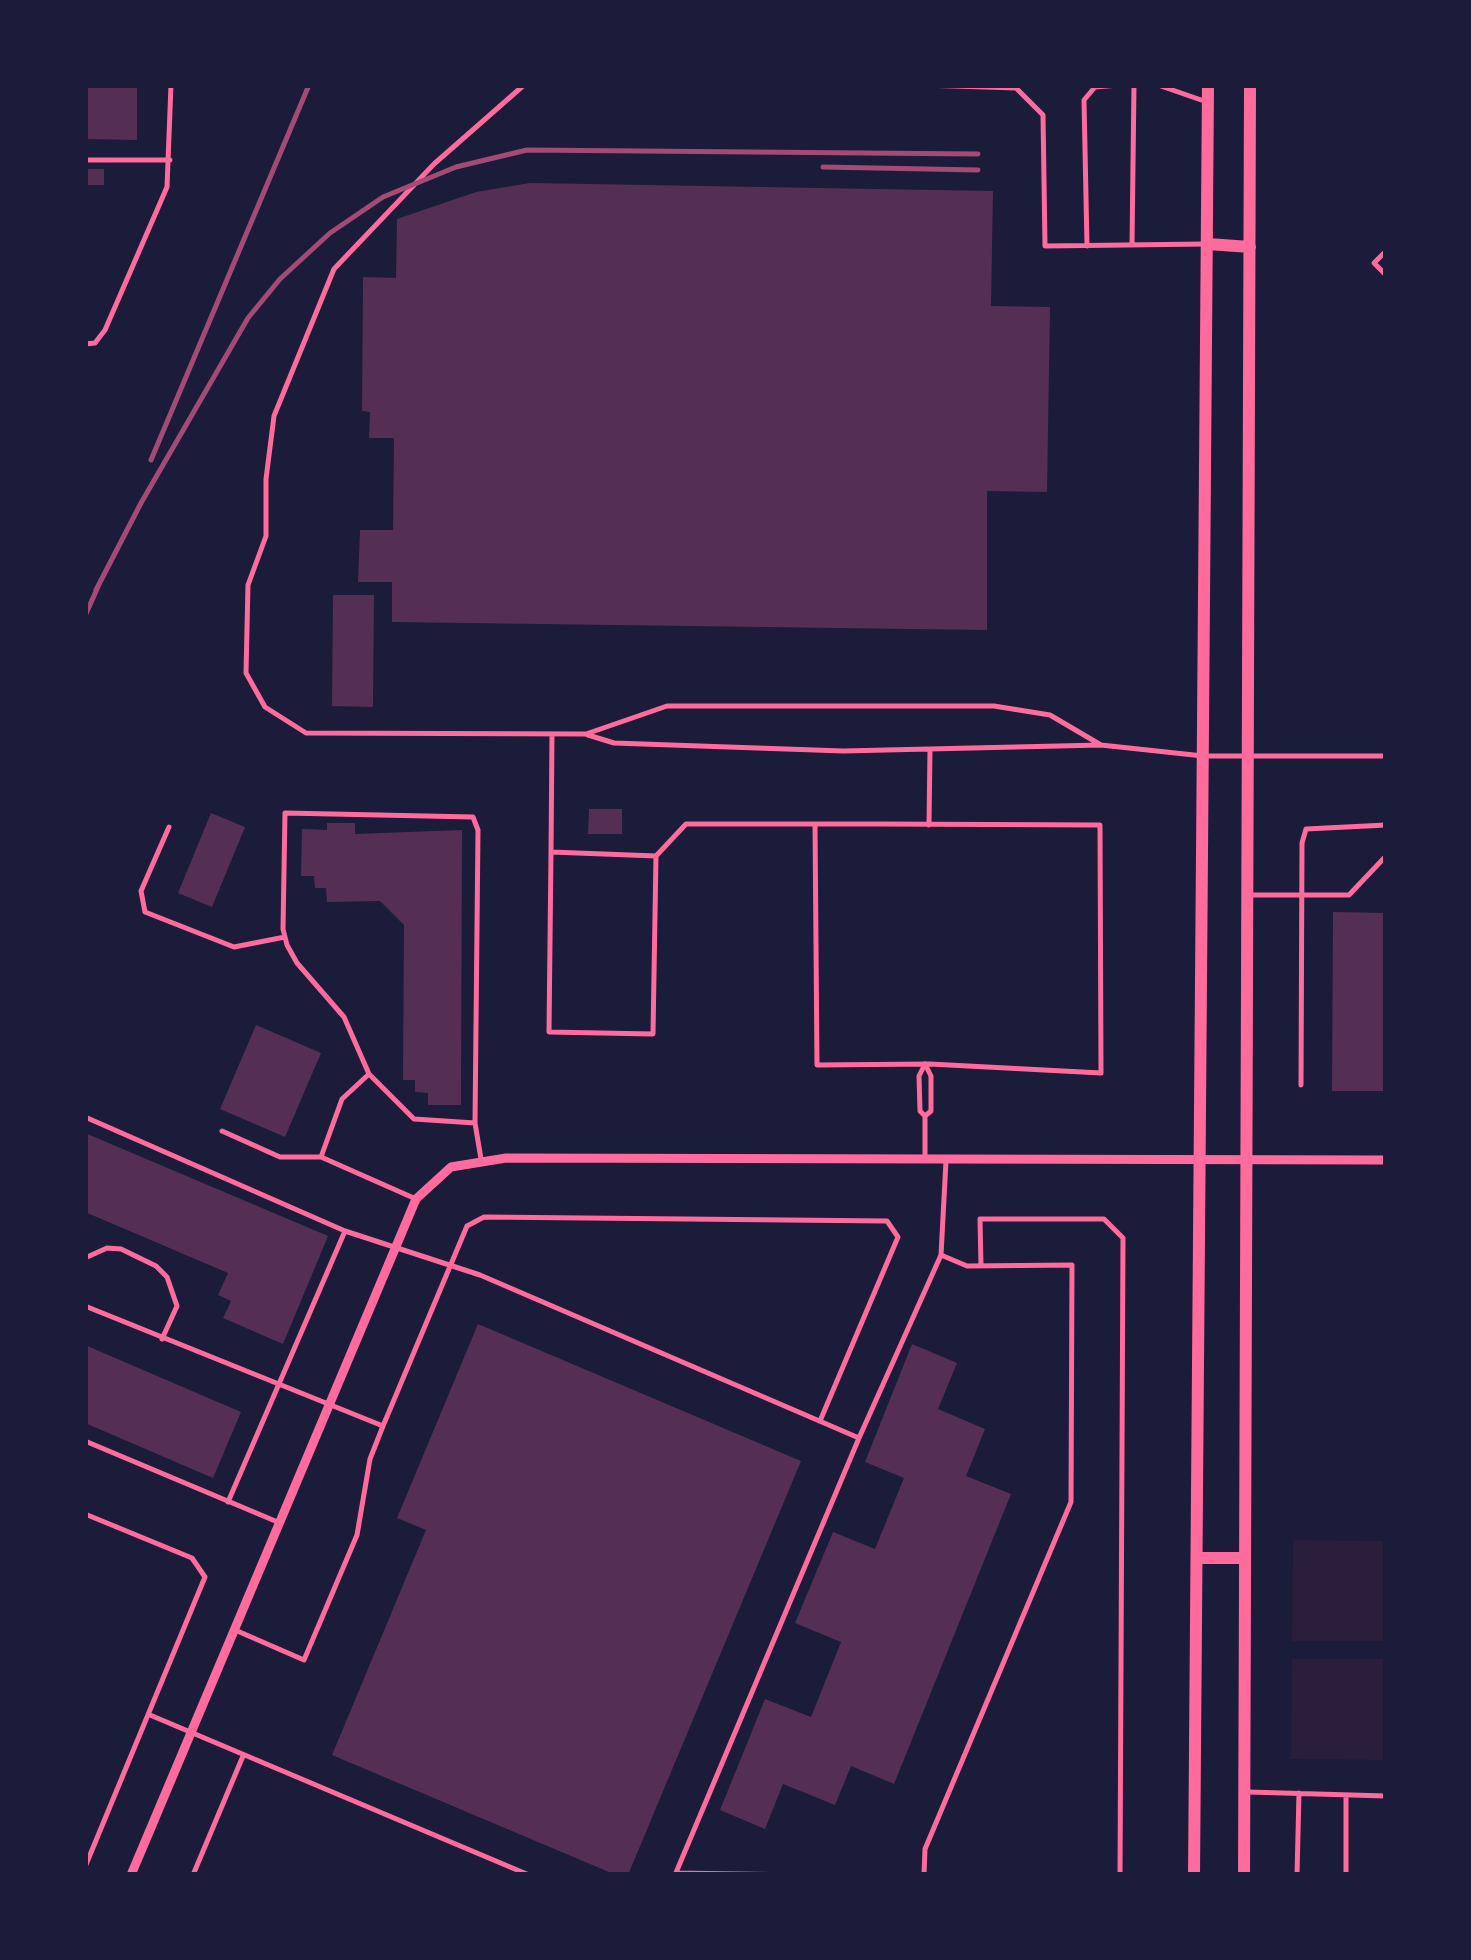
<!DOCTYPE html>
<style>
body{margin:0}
#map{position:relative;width:1471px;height:1960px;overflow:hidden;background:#1b1b3a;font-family:"Public Sans",sans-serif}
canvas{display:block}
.frame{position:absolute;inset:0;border:88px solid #1b1b3a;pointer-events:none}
</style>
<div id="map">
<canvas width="1471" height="1960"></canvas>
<div class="frame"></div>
</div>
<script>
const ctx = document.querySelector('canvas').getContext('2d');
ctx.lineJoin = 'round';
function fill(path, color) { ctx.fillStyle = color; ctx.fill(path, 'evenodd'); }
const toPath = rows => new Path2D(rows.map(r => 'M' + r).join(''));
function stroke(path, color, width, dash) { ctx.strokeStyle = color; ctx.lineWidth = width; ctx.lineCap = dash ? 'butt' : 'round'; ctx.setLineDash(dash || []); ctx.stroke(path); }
fill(toPath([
 [1293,1540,1386,1541,1386,1641,1292,1641],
 [1292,1659,1386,1659,1386,1760,1291,1759]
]), '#2a1e3b');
fill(toPath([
 [85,85,137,85,137,140,85,139],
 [85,169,104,169,104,185,85,185],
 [530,183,993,191,991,306,1050,307,1047,492,987,491,987,630,392,622,392,582,358,582,360,530,393,530,394,438,369,438,370,412,362,411,363,277,396,278,397,219,476,192],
 [333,595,374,595,373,707,332,706],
 [589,809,622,809,622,834,588,834],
 [211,813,245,827,212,907,178,893],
 [327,823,355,823,355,834,462,830,461,1105,428,1105,428,1093,415,1092,415,1080,403,1080,404,925,380,901,327,902,326,888,315,888,314,876,301,876,302,829,327,830],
 [1333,912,1386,913,1386,1091,1332,1091],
 [256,1025,321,1053,285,1137,220,1109],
 [85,1133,328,1236,283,1344,223,1318,231,1301,218,1295,228,1273,85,1212],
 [478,1324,801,1461,628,1875,616,1875,332,1755,426,1530,397,1518],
 [912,1344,957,1363,938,1409,985,1429,966,1476,1011,1494,894,1784,851,1766,835,1805,783,1784,765,1829,720,1810,765,1699,811,1717,841,1642,795,1623,833,1532,875,1549,904,1478,865,1462],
 [85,1345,241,1412,213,1478,85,1423]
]), '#542f53');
stroke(toPath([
 [524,85,434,164,334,269,274,416,266,479,266,536,248,585,246,673,265,707,306,733,586,734,667,706,994,706,1050,715,1101,745,1203,756,1386,756],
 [922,85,1016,88,1043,115,1045,246,1205,244],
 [1158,85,1207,102],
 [85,160,170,160],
 [1132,245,1134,85],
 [1087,246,1084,100,1095,87,1119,85],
 [1386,251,1374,263,1386,275],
 [85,344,95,343,105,330,167,187,171,85],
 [588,735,614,743,843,751,1101,745],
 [929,825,930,749],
 [169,827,141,891,145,912,234,947,285,937],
 [551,852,656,856,653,1034,549,1032,551,852,552,734],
 [656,856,686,824,879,824,1100,825,1101,1073,930,1064,817,1065,815,824],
 [1250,895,1349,895,1386,856],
 [925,1064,931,1076,931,1111,925,1116,920,1111,919,1076,925,1064],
 [369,1074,344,1017,297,963,287,945,283,929,285,813,473,817,478,830,475,1123],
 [1301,1085,1302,843,1306,829,1386,825],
 [85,1117,345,1231,228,1502],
 [222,1131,280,1157,321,1157,416,1199],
 [321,1157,342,1099,369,1074,414,1119,475,1123,481,1159],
 [925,1158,925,1116],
 [345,1231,480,1275,859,1438,941,1255,946,1161],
 [85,1258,107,1248,121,1249,156,1266,167,1277,177,1306,162,1339],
 [981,1266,980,1219,1104,1219,1123,1238,1120,1875],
 [85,1306,383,1426],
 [85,1441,280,1523],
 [85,1514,192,1558,205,1577,85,1867],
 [235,1630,304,1660,357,1535,370,1459,383,1426,467,1226,484,1217,887,1221,898,1237,820,1421],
 [150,1715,529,1875],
 [1248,1792,1386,1796],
 [1346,1795,1346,1875],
 [676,1873,802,1875],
 [193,1875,243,1756],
 [675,1875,859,1438],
 [924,1875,925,1849,1071,1502,1072,1265,967,1266,941,1255],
 [1297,1875,1299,1793]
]), '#ff6b9d', 5);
stroke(toPath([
 [131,1875,416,1199,451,1167,506,1158,1386,1160]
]), '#ff6b9d', 9);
stroke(toPath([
 [1208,244,1250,247],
 [1197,1558,1245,1558],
 [1194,1875,1208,85],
 [1244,1875,1250,85]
]), '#ff6b9d', 12);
stroke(toPath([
 [823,167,978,170],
 [151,460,309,85],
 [96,590,141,503,248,318,280,279,330,233,383,197,456,167,527,150,978,154],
 [85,616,101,580]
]), '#a44b75', 5);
</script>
